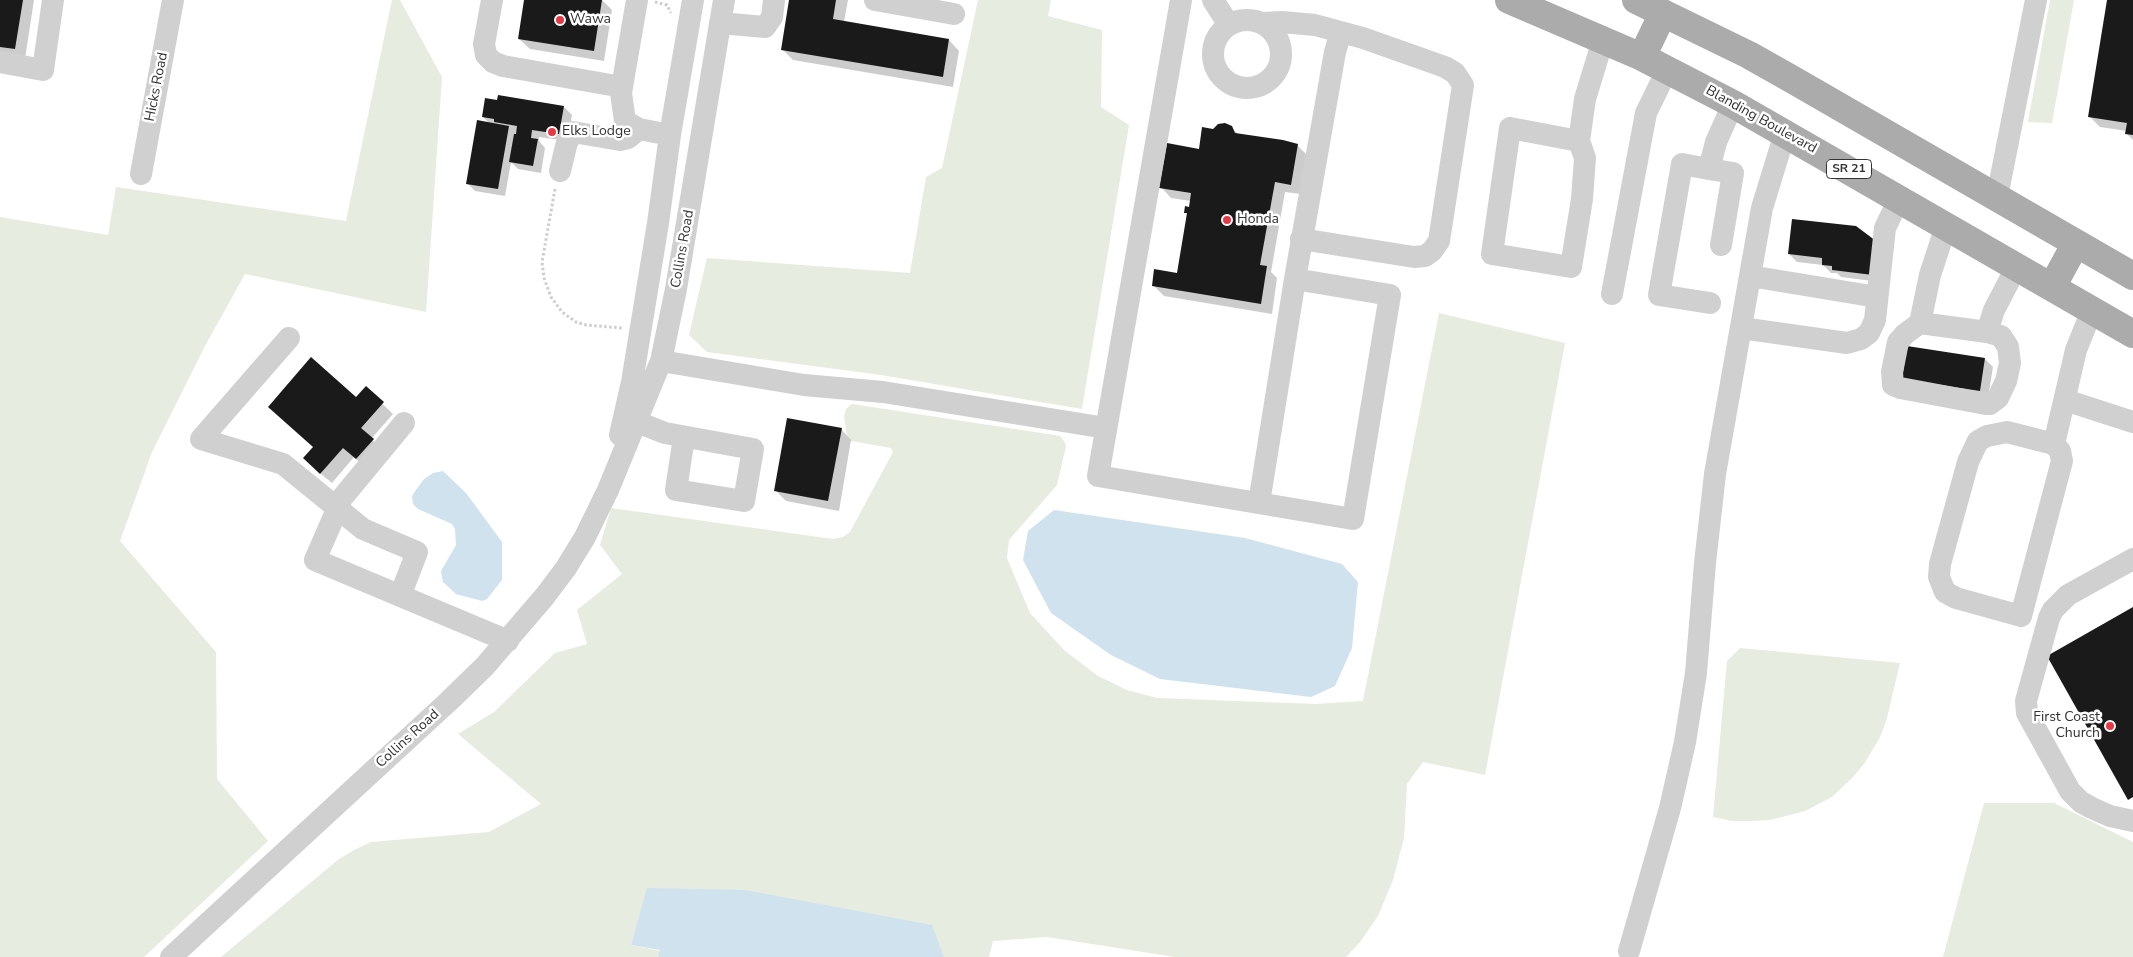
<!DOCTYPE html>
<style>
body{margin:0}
canvas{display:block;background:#fff}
</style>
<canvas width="2133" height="957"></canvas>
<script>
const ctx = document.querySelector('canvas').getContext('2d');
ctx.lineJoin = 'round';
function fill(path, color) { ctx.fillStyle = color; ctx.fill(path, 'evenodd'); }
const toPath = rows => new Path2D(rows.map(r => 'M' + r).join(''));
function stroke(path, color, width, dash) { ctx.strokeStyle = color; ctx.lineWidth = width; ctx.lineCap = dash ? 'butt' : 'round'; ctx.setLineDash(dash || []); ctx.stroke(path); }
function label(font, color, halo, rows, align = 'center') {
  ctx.font = font + ' "Nunito Sans",sans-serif'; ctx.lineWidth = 5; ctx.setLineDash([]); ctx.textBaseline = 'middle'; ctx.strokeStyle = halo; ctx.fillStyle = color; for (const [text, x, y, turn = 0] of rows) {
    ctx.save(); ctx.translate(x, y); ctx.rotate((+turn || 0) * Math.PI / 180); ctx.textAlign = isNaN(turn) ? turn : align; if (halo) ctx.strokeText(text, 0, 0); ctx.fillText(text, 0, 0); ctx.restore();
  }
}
fill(toPath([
 [392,0,400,0,442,77,426,312,245,274,205,346,152,452,120,541,216,652,217,779,268,841,144,957,0,957,0,217,108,235,116,187,346,221],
 [978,0,1051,0,1048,16,1102,30,1101,107,1129,125,1082,409,881,375,707,352,689,335,707,258,910,273,926,177,942,168],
 [2050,0,2074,0,2052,123,2028,122],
 [1439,313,1565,343,1485,775,1423,762,1407,784,1404,838,1393,880,1378,916,1360,942,1346,957,1175,957,1047,937,993,941,989,957,944,957,931,925,648,888,631,945,661,951,658,957,221,957,339,859,354,850,371,842,489,832,541,804,458,734,494,712,555,653,587,644,577,610,622,574,600,545,611,508,833,539,843,537,850,532,893,452,891,448,851,441,847,435,844,416,846,409,852,404,1054,435,1060,436,1064,441,1066,446,1057,485,1009,540,1007,558,1030,613,1064,650,1098,676,1127,690,1157,698,1316,704,1363,701],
 [1740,648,1900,663,1886,722,1879,739,1864,764,1853,777,1832,797,1805,811,1770,820,1751,821,1732,821,1713,817,1727,661],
 [1984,803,2054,803,2133,842,2133,957,1943,957]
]), '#e6ecdf');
fill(toPath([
 [443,471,466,493,502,542,502,580,487,599,482,601,456,594,443,582,441,571,456,545,455,529,452,524,418,509,413,504,412,498,413,494,424,479,433,473],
 [1054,510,1245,538,1342,564,1358,582,1352,648,1335,686,1311,697,1160,679,1111,655,1051,613,1023,560,1028,531],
 [647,888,745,890,932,925,944,957,658,957,660,950,631,945]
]), '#cfe2ee');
fill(toPath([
 [0,0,34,0,25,59,0,55],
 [525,0,602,0,612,10,604,61,530,49,519,39],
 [790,0,848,0,844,22,949,40,959,51,953,87,793,60,782,49],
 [2108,0,2133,0,2133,140,2126,133,2127,131,2100,127,2089,116],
 [564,107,572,115,567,141,539,137,539,141,545,148,541,173,518,169,511,162,505,196,475,191,467,183,490,124,483,117],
 [1231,127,1239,135,1297,145,1308,156,1301,194,1285,192,1271,272,1277,278,1272,314,1164,296,1153,285,1178,275,1188,215,1185,212,1190,208,1191,201,1171,198,1161,187,1200,151,1213,130],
 [1884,250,1880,282,1841,277,1837,273,1831,273,1823,265,1797,262,1789,254],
 [1985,359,1993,367,1988,398,1911,386],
 [366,388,393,414,371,439,383,450,367,469,354,457,332,483,315,469,356,399],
 [841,429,851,440,839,511,786,501,776,491]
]), '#0003');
fill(toPath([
 [0,0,23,0,15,49,0,47],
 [524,0,602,0,594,51,518,39],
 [789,0,836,0,833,19,949,39,943,77,781,50],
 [2107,0,2133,0,2133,135,2125,134,2127,123,2088,117],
 [498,95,564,106,559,134,532,130,531,138,538,139,533,166,509,162,514,134,516,134,517,126,494,122,494,119,482,117,485,98,497,100],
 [477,120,509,126,498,189,466,184],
 [1225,123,1232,126,1235,133,1283,140,1298,144,1291,185,1275,182,1260,265,1267,266,1261,304,1152,286,1154,269,1177,273,1187,213,1184,213,1185,206,1189,207,1191,193,1159,188,1167,143,1199,149,1202,127,1213,129,1218,124],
 [1792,219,1856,226,1876,241,1873,275,1832,270,1832,266,1822,265,1822,258,1788,254],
 [1907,346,1985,358,1980,391,1902,379],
 [311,357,356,397,366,386,384,402,361,428,374,439,356,459,343,448,320,474,303,458,313,447,268,407],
 [787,418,842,428,828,501,774,491],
 [2133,607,2133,797,2128,800,2047,656]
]), '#1a1a1a');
stroke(toPath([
 [655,2,667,5,671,13],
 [555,189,542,262,544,278,551,297,562,312,576,322,586,325,622,328]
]), '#cdcdcd', 3, [2.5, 2.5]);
stroke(toPath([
 [492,0,484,44,486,55,493,62,503,66,622,87],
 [637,0,621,93,625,121,639,129],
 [875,0,954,14],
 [1181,0,1098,476,1353,519,1390,295,1295,279,1259,503],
 [1213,0,1229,25],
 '1213 54a34 34 0 1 1 68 0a34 34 0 1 1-68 0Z',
 [720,23,765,27,772,17,774,0],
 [1263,23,1282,22,1315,25,1363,38,1445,67,1455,73,1463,85,1439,241,1432,251,1425,256,1414,257,1301,239],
 [0,62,43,70,53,0],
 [1579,141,1585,158,1582,199,1571,267,1492,254,1510,128,1579,141,1585,99,1603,40],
 [1709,169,1682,164,1659,295,1710,303],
 [560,171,567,142,573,132,620,140,628,138,639,129,670,135],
 [141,174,173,0],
 [1997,197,2036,0],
 [1721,245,1733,173,1709,169,1716,142,1733,104],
 [1750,276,1877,297],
 [1295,279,1335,52,1341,32],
 [1612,294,1646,113,1667,70],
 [1920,323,1905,334,1898,342,1892,372,1893,385,1900,388,1986,404,1990,404,1998,398,2006,381,2010,363,2008,347,2001,336,1987,332,1920,323,1930,275,1946,226],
 [1741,328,1847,343,1861,339,1869,333,1875,320,1885,228,1899,199],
 [1987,332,1994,310,2017,266],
 [289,338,201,439,283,464,363,529,417,552,400,596],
 [661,361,804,385,883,392,1106,428],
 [2065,400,2133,422],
 [637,422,665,433,753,449,744,501,676,490,684,437],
 [404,423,342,498,315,560,508,641],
 [2007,432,2054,444,2060,451,2062,461,2021,616,1956,598,1945,592,1939,577,1940,564,1968,462,1976,445,1978,441,1987,436,2007,432],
 [620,435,632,382,658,223,670,135,693,0],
 [2054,444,2076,350,2092,310],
 [2133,559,2068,595,2053,610,2049,618,2026,701,2027,713,2070,791,2081,802,2092,808,2110,816,2133,821],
 [1629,951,1670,808,1685,742,1696,673,1705,563,1715,474,1762,208,1785,133],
 [171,957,449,701,485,666,545,596,566,568,585,537,608,490,661,361,676,289,724,0]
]), '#d0d0d0', 22);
stroke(toPath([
 [1509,0,1642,57,1733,104,2133,334],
 [1636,0,1749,55,1795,81,2133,276],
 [1642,57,1663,13],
 [2052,287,2076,243]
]), '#ababab', 28);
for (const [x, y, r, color] of [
 [560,20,5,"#e63946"],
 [552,132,5,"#e63946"],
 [1227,220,5,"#e63946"],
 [2110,726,5,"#e63946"]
]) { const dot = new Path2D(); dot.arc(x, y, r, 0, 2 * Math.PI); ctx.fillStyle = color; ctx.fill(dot); stroke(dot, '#fff', 2); }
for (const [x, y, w] of [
 [1849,169,45]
]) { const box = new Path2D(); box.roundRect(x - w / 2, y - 9.5, w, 19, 4); ctx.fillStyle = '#fff'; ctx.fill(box); stroke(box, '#333', 1); }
label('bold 12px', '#333', null, [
 ["SR 21",1849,169]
]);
label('14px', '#333', '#fff', [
 ["Wawa",570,20],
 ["Elks Lodge",562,132],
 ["Honda",1237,220],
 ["First Coast",2100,718,"right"],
 ["Church",2100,734,"right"]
], 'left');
label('14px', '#333', '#fff', [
 ["Hicks Road",157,87,-79],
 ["Blanding Boulevard",1761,120,29],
 ["Collins Road",683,249,-80],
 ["Collins Road",408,739,-42]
]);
</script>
